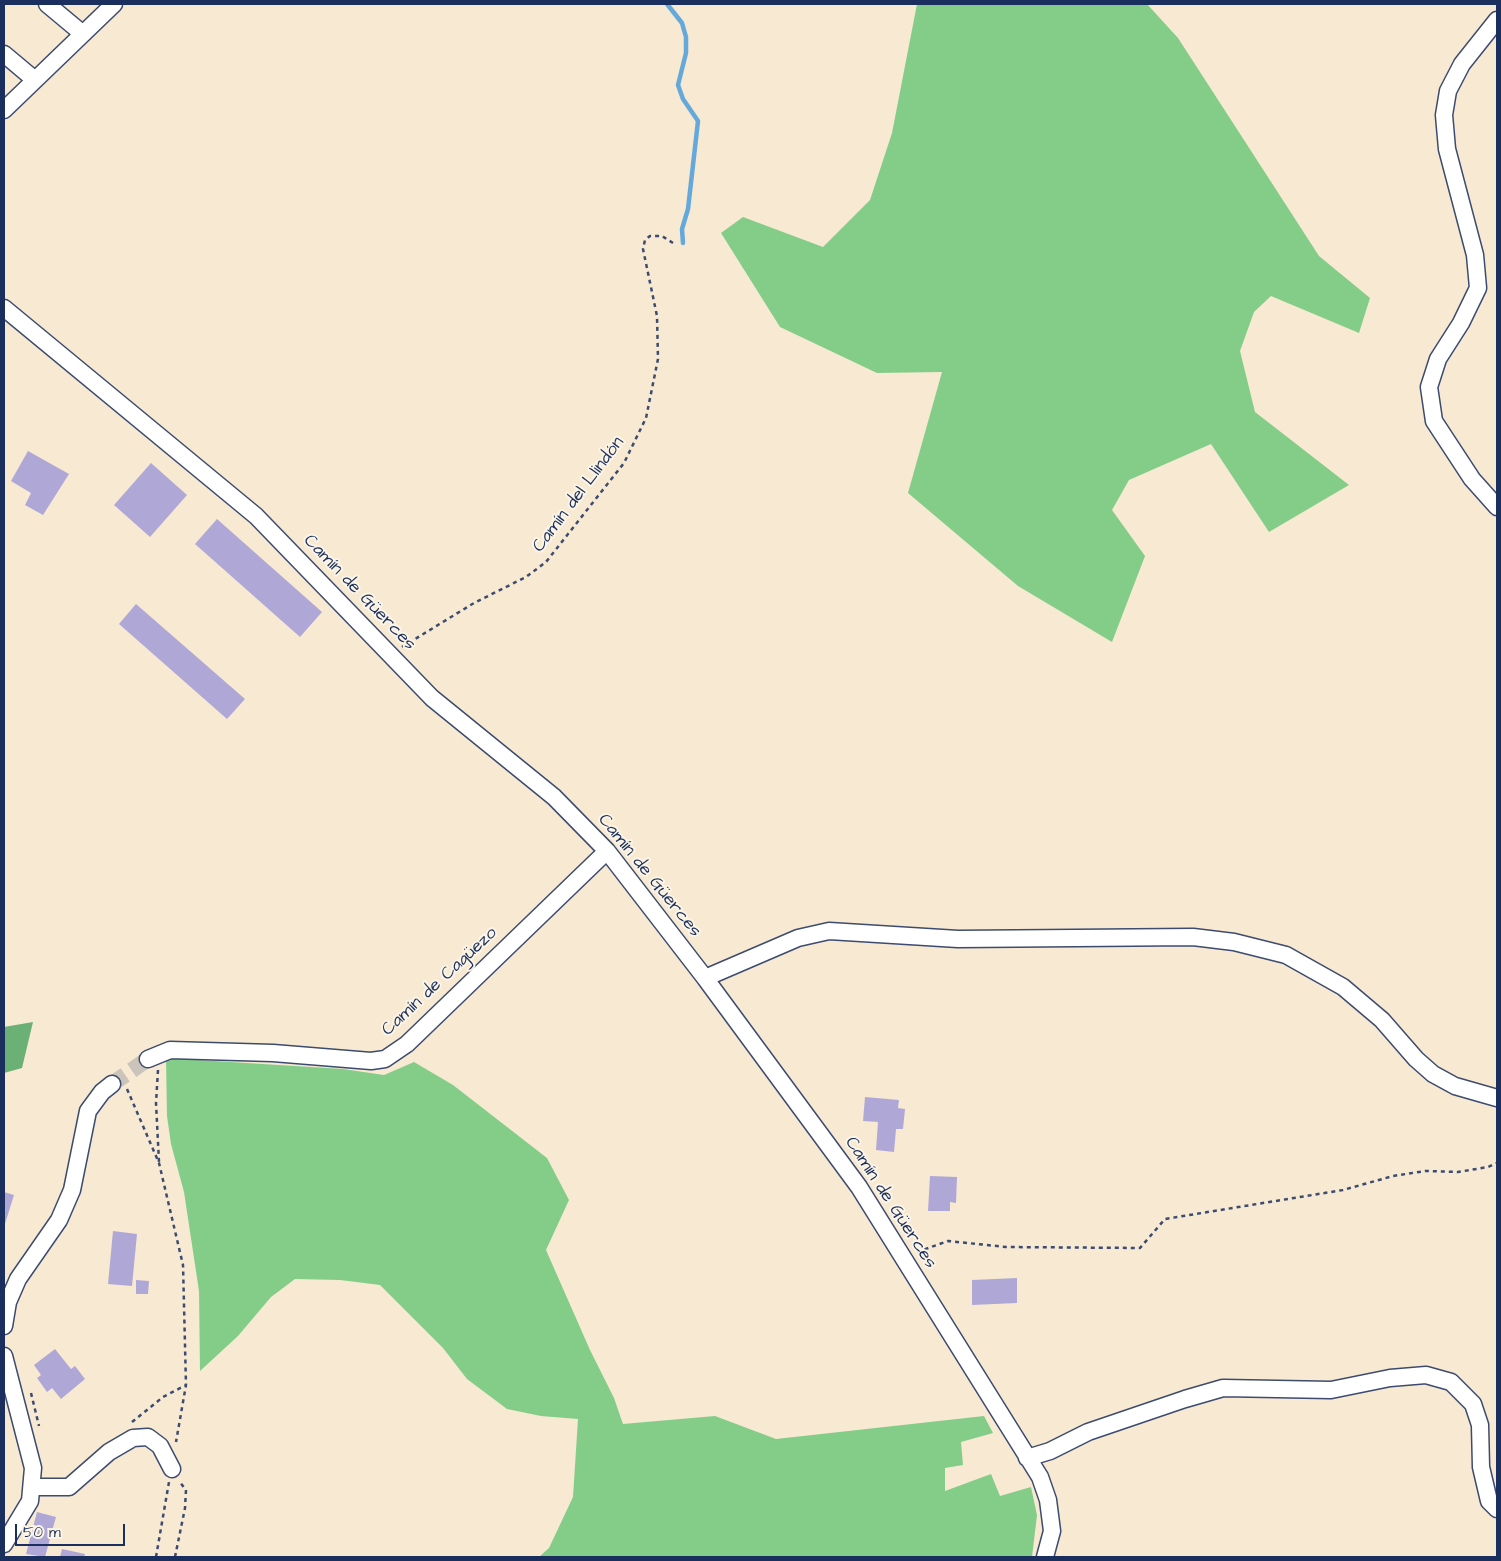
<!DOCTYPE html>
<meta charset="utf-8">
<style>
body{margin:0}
#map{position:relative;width:1501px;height:1561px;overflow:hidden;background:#f7e9d2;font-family:"Architects Daughter",sans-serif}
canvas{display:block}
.frame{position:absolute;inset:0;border:5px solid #1b2f5e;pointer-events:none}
.scale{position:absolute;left:15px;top:1524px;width:110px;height:22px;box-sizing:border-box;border:2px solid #1b2f5e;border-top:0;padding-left:6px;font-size:15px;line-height:18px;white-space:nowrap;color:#1b2f5e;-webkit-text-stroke:4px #fcf5e5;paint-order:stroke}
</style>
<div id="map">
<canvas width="1501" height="1561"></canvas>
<div class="frame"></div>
<div class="scale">50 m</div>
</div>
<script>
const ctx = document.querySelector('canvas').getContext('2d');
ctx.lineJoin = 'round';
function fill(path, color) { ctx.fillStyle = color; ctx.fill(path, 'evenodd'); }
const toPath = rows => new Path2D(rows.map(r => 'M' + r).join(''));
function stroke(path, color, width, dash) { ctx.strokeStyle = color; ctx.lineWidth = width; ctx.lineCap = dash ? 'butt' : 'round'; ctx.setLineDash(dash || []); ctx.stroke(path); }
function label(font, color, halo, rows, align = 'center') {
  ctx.font = font + ' "Architects Daughter",sans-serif'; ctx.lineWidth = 4; ctx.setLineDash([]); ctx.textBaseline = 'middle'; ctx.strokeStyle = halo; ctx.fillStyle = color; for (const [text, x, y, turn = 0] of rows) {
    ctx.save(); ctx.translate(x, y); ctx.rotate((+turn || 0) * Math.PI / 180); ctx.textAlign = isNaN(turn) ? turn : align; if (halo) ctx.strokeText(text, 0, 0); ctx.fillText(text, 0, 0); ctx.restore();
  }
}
fill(toPath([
 [917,4,1147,4,1178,38,1319,256,1370,298,1359,333,1271,296,1254,312,1240,351,1255,412,1349,485,1269,532,1211,444,1129,480,1112,510,1145,556,1112,642,1018,586,908,493,942,372,877,373,780,327,721,233,743,217,823,247,870,200,892,133],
 [166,1058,343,1069,384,1075,414,1062,453,1085,547,1158,569,1200,546,1250,590,1350,614,1398,623,1424,715,1416,776,1439,984,1416,993,1433,961,1442,963,1465,945,1468,945,1491,991,1474,1000,1496,1031,1487,1037,1515,1032,1557,539,1557,549,1548,573,1497,578,1419,541,1416,507,1409,467,1379,443,1348,380,1285,340,1280,295,1279,271,1297,238,1336,200,1371,199,1291,184,1192,171,1144,167,1116]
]), '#84cd89');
fill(toPath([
 [33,1022,22,1068,4,1073,4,1027]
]), '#6bb075');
stroke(toPath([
 [667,4,682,23,686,37,686,53,678,85,683,99,698,121,688,209,682,229,683,243]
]), '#65a9da', 4.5);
fill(toPath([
 [28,451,69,474,43,515,25,505,31,493,11,481],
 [151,463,187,495,150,537,114,505],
 [217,519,322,612,300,637,195,544],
 [136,604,245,699,227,719,119,624],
 [865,1097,899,1100,898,1108,905,1109,903,1129,896,1129,894,1152,876,1150,878,1122,863,1121],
 [930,1176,957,1177,956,1203,950,1202,950,1211,928,1211],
 [4,1192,14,1195,4,1227],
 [113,1231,137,1234,132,1286,108,1284],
 [1017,1278,1017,1303,972,1305,972,1280],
 [136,1280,149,1281,148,1294,136,1294],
 [55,1349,71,1369,75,1366,85,1379,61,1399,52,1388,47,1392,37,1378,41,1375,34,1365],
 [37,1512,56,1517,45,1557,26,1554],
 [62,1549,85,1554,84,1557,60,1557]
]), '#afa8d7');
stroke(toPath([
 [112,1084,148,1059]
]), '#cbc4bb', 16, [16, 8]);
const minor = toPath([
 [47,4,83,34],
 [1497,20,1462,64,1448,91,1444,115,1447,149,1475,255,1478,288,1461,323,1438,359,1429,387,1434,421,1472,479,1497,507],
 [4,54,35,80],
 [4,110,114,4],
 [4,308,256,516,432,698,554,797,607,851,705,978,859,1187,1040,1477,1048,1500,1052,1531,1045,1557],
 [705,978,798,938,829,931,958,939,1193,937,1234,942,1286,955,1343,987,1382,1020,1416,1059,1433,1074,1455,1086,1497,1098],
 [148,1059,170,1050,273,1053,371,1061,385,1059,407,1044,607,851],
 [4,1326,8,1302,18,1279,59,1220,72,1190,88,1111,102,1092,112,1084],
 [4,1356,33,1468,30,1501,4,1544],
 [1027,1458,1050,1451,1088,1432,1185,1399,1223,1388,1331,1390,1390,1378,1426,1375,1451,1382,1473,1404,1480,1425,1481,1467,1489,1501,1497,1509],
 [32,1487,69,1487,109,1452,133,1438,148,1437,160,1446,172,1469]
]);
stroke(minor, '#3c4b6f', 19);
stroke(toPath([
 [402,647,474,603,526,577,546,562,624,463,646,418,658,359,657,316,643,249,645,240,650,236,662,236,673,243],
 [158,1070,156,1103,159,1162],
 [127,1089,159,1163,183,1265,186,1385,176,1442],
 [917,1252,948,1241,1006,1247,1140,1248,1165,1219,1343,1190,1393,1176,1425,1171,1458,1172,1488,1167,1497,1163],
 [31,1393,39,1426],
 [132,1422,163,1397,186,1385],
 [156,1557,169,1482],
 [175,1557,185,1508,186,1490,179,1481]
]), '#3c4b6f', 2.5, [4, 4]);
stroke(minor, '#fff', 16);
label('18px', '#1b2f5e', '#fcf5e5', [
 ["Camín del Llindón",579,495,-53],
 ["Camín de Güerces",359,593,46],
 ["Camín de Güerces",649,876,51],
 ["Camín de Cagüezo",440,982,-43],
 ["Camín de Güerces",890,1203,57]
]);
</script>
